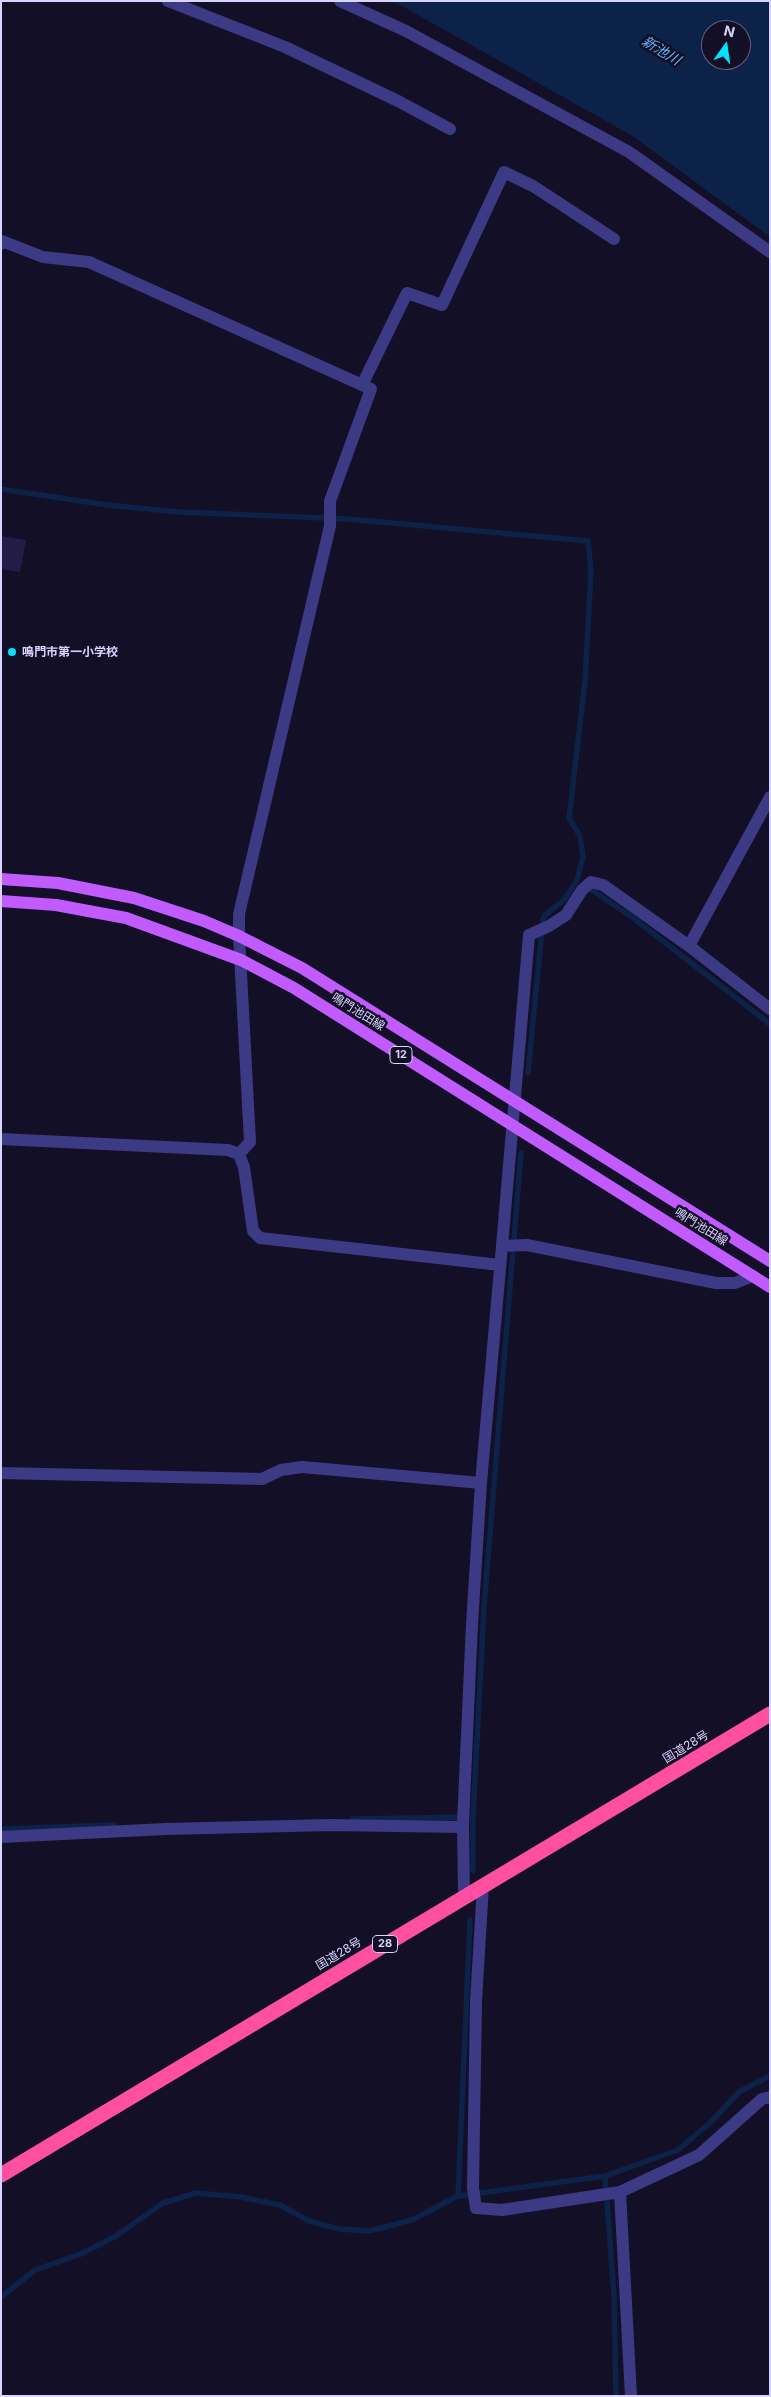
<!DOCTYPE html>
<meta charset="utf-8">
<style>
body{margin:0}
#map{position:relative;width:771px;height:2397px;overflow:hidden;background:#130f26;font-family:Inter,sans-serif}
canvas{display:block}
.frame{position:absolute;inset:0;border:2px solid #d9d4ff;pointer-events:none}
.north{position:absolute;left:701px;top:20px;width:50px;height:50px;box-sizing:border-box;background:#130f26;border:1px solid #625e7d;border-radius:50%;rotate:14deg;font-size:14px;font-weight:700;line-height:20px;text-align:center;color:#d9d4ff}
.north::after{content:'';display:block;margin:auto;width:18px;height:22px;background:#00e5ff;clip-path:polygon(50% 0,100% 100%,50% 72%,0 100%)}
</style>
<div id="map">
<canvas width="771" height="2397"></canvas>
<div class="frame"></div>
<div class="north">N</div>
</div>
<script>
const ctx = document.querySelector('canvas').getContext('2d');
ctx.lineJoin = 'round';
function fill(path, color) { ctx.fillStyle = color; ctx.fill(path, 'evenodd'); }
const toPath = rows => new Path2D(rows.map(r => 'M' + r).join(''));
function stroke(path, color, width, dash) { ctx.strokeStyle = color; ctx.lineWidth = width; ctx.lineCap = dash ? 'butt' : 'round'; ctx.setLineDash(dash || []); ctx.stroke(path); }
function label(font, color, halo, rows, align = 'center') {
  ctx.font = font + ' Inter,"Noto Sans JP",sans-serif'; ctx.lineWidth = 5; ctx.setLineDash([]); ctx.textBaseline = 'middle'; ctx.strokeStyle = halo; ctx.fillStyle = color; for (const [text, x, y, turn = 0] of rows) {
    ctx.save(); ctx.translate(x, y); ctx.rotate((+turn || 0) * Math.PI / 180); ctx.textAlign = isNaN(turn) ? turn : align; if (halo) ctx.strokeText(text, 0, 0); ctx.fillText(text, 0, 0); ctx.restore();
  }
}
fill(toPath([
 [389,1,770,1,770,237,634,137,402,6],
 [711,30,741,30,741,60,711,60]
]), '#0c2248');
stroke(toPath([
 [1,489,107,505,179,512,348,519,588,541,591,571,585,681,569,818,580,836,583,857,577,880,564,900,545,915,543,920,528,1073],
 [587,887,632,917,770,1024],
 [353,1819,464,1817],
 [1,1829,114,1825],
 [473,1871,473,1817,484,1607,521,1153],
 [470,1920,458,2196,605,2176,678,2150,711,2122,739,2092,770,2076],
 [605,2176,614,2295,616,2396],
 [1,2297,35,2270,81,2254,116,2236,163,2203,196,2193,241,2197,280,2205,309,2221,339,2229,369,2231,412,2220,458,2196]
]), '#0c2248', 5.5);
fill(toPath([
 [1,536,26,540,20,572,1,569]
]), '#241b47');
stroke(toPath([
 [168,1,285,47,398,101,450,129],
 [340,1,406,31,629,152,770,252],
 [1,244,2,241,43,257,89,262,371,389,330,501,330,526,239,914,239,936,250,1142,239,1154],
 [362,385,407,293,442,305,504,172,533,186,614,239],
 [689,946,770,797],
 [1,1139,228,1150,239,1154],
 [239,1154,244,1167,253,1231,260,1238,500,1265],
 [502,1246,529,935,549,926,566,915,582,890,591,882,603,885,689,946,770,1009],
 [1,1473,262,1479,281,1470,302,1467,481,1483],
 [1,1837,166,1829,330,1825,463,1827],
 [483,1886,476,2001,473,2188,476,2208,502,2210,620,2192,699,2155,762,2099,770,2097],
 [464,1896,463,1823,472,1624,481,1483,502,1246,527,1245,716,1283,735,1283,753,1276],
 [620,2192,631,2396]
]), '#3d3a85', 12);
stroke(toPath([
 [1,879,58,883,134,898,204,921,239,936,302,968,770,1261],
 [1,901,56,905,126,918,241,960,294,988,770,1287]
]), '#c25bff', 12);
stroke(toPath([
 [1,2175,770,1714]
]), '#ff4fa3', 15);
for (const [x, y, r, color] of [
 [12,652,5,"#00e5ff"]
]) { const dot = new Path2D(); dot.arc(x, y, r, 0, 2 * Math.PI); ctx.fillStyle = color; ctx.fill(dot); stroke(dot, '#130f26', 2); }
for (const [x, y, w] of [
 [401,1055,22],
 [385,1944,25]
]) { const box = new Path2D(); box.roundRect(x - w / 2, y - 8.5, w, 17, 4); ctx.fillStyle = '#130f26'; ctx.fill(box); stroke(box, '#d9d4ff', 1); }
label('bold 11px', '#d9d4ff', null, [
 ["12",401,1055],
 ["28",385,1944]
]);
label('bold 12px', '#d9d4ff', '#130f26', [
 ["鳴門市第一小学校",22,652]
], 'left');
label('12px', '#d9d4ff', '#130f26', [
 ["鳴門池田線",358,1012,32],
 ["鳴門池田線",701,1227,32],
 ["国道28号",686,1747,-31],
 ["国道28号",339,1954,-31]
]);
label('italic 14px', '#62b6ff', '#130f26', [
 ["新池川",661,51,31]
]);
</script>
